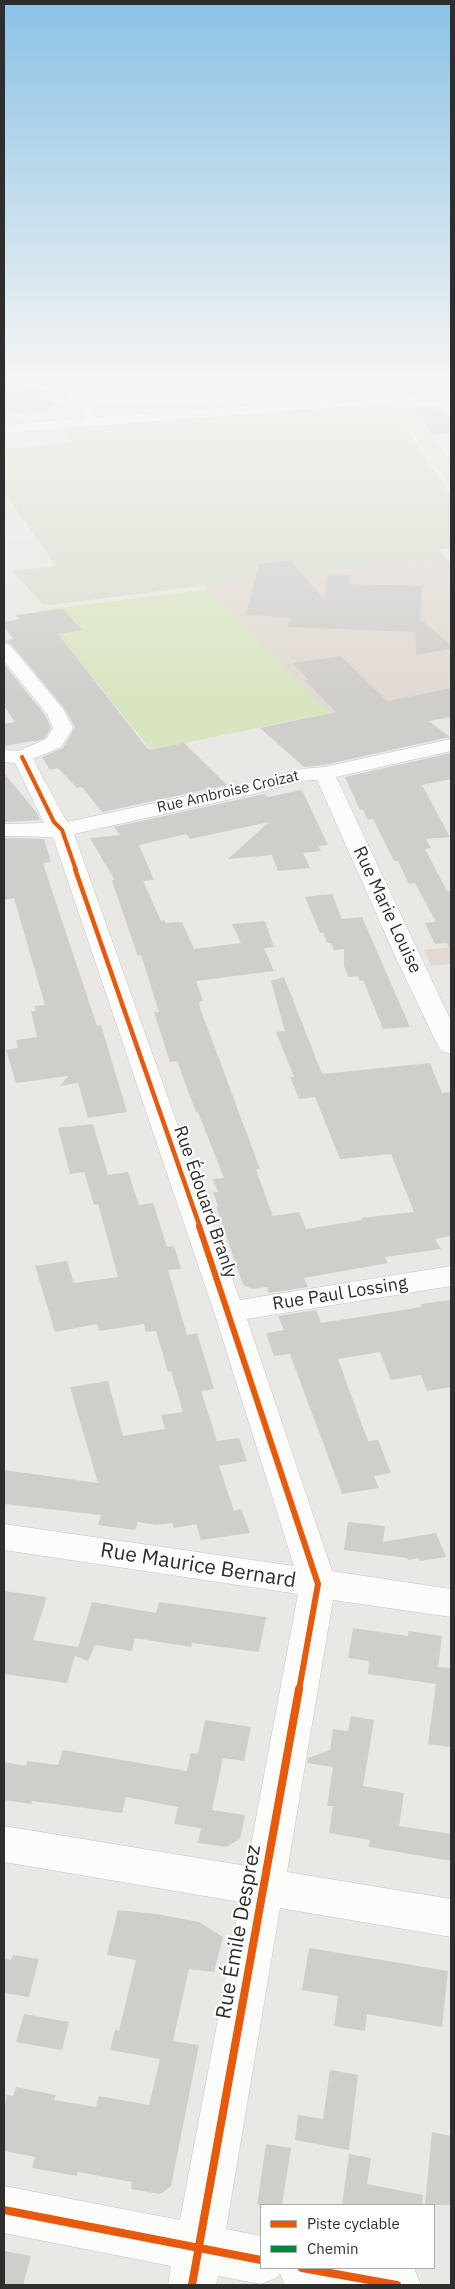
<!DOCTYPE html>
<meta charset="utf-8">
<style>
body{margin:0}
#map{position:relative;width:455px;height:2289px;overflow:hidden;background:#eae8e5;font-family:"IBM Plex Sans",sans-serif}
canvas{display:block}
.frame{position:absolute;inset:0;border:5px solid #2e2e2e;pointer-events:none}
.legend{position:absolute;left:260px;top:2204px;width:175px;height:65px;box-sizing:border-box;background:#fff;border:1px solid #ababab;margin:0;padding:6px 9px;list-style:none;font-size:15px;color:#2e2e2e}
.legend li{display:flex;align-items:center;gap:10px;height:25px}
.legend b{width:25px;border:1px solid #ababab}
</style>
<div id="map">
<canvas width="455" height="2289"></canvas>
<div class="frame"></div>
<ul class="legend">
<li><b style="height:6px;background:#e8590c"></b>Piste cyclable</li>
<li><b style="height:6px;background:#00873e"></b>Chemin</li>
</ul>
</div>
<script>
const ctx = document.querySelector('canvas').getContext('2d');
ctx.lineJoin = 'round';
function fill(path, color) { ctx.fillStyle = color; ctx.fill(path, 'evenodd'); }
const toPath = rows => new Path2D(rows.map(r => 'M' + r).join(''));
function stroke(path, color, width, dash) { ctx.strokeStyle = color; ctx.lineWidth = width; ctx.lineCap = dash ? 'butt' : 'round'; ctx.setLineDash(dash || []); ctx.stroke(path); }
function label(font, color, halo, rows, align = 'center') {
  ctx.font = font + ' "IBM Plex Sans",sans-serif'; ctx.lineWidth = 4; ctx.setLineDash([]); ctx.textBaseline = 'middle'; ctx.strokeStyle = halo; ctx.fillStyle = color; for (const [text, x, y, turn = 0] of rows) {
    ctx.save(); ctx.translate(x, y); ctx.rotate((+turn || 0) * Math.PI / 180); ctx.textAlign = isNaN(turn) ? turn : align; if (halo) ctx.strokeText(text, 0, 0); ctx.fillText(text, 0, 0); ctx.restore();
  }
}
fill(toPath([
 [447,559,451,563,451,688,330,713,203,585,375,564],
 [451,947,451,964,431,966,424,950]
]), '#e1dad2');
fill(toPath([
 [382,404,391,406,451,496,451,548,439,549,447,559,375,564,50,605,42,604,13,571,56,566,4,492,4,449,72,442,60,428]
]), '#d8dece');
fill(toPath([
 [208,589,330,713,151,750,62,640,36,611]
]), '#d9e5c1');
fill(toPath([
 [15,380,52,393,37,397,61,406,25,415,4,407,4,382],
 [398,380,419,395,405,395,395,381],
 [413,407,436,407,451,419,451,433,433,435],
 [290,560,324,599,328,574,351,575,349,584,422,586,420,619,451,645,451,649,416,655,415,632,288,627,290,617,246,615,259,564],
 [63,609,82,630,58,634,147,748,151,750,184,743,227,785,102,812,82,787,77,788,58,768,50,770,42,757,63,748,75,727,64,708,11,644,4,641,13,639,4,626,4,622,19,619,16,615],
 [341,656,387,701,451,688,451,717,429,721,450,737,324,765,304,767,260,728,336,712,305,680,309,680,293,663],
 [4,664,45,715,51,728,45,738,34,742,33,741,4,746,4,724,15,722,4,706],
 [451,753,451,779,422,785,450,837,426,839,431,848,425,849,447,891,451,891,451,951,447,943,435,944,425,923,436,922,415,883,409,884,398,861,394,861,373,819,368,820,363,810,360,810,345,777],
 [4,773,37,813,40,820,4,822],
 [302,790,328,845,318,846,321,851,303,853,310,868,278,871,272,855,228,859,269,822,190,839,186,834,139,845,154,880,143,881,161,921,164,920,165,923,182,922,194,949,241,943,232,924,265,921,274,947,264,948,274,971,196,981,203,1001,199,1002,200,1008,260,1169,256,1170,273,1216,299,1212,306,1229,362,1220,361,1218,414,1212,391,1154,340,1159,315,1097,299,1099,290,1077,294,1077,276,1032,285,1031,271,981,284,977,322,1074,430,1063,442,1093,451,1092,451,1236,435,1239,441,1249,385,1257,388,1263,304,1278,308,1287,269,1293,267,1287,253,1289,243,1285,216,1206,218,1206,213,1192,218,1192,213,1179,224,1178,198,1112,196,1112,177,1061,170,1062,154,1012,159,1012,141,955,138,956,112,881,114,879,90,838,120,835,114,827,264,794,268,797],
 [4,838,44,839,51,862,43,863,97,1026,101,1025,127,1112,88,1118,78,1083,60,1086,68,1076,16,1083,6,1050,18,1048,16,1040,37,1037,31,1011,36,1011,35,1006,45,1005,14,898,4,900],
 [332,894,342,919,362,917,410,1027,383,1029,363,980,360,981,358,976,348,977,344,966,344,949,334,950,331,943,327,943,323,932,320,933,305,897],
 [93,1124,108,1175,128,1172,139,1205,153,1203,167,1247,174,1246,181,1269,168,1270,187,1335,197,1333,214,1389,201,1391,217,1441,239,1438,247,1461,219,1466,234,1511,241,1509,250,1533,201,1540,196,1524,174,1528,172,1523,156,1525,138,1522,135,1530,98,1525,101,1515,4,1504,4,1470,98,1483,70,1387,108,1381,123,1436,165,1429,161,1415,183,1412,171,1371,168,1372,156,1331,146,1332,144,1324,99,1331,97,1324,55,1332,35,1266,67,1261,74,1283,118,1277,98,1204,94,1205,84,1172,70,1174,58,1128],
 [451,1300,451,1387,427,1391,421,1375,391,1380,380,1352,338,1359,368,1441,378,1440,391,1473,374,1476,379,1488,342,1494,290,1354,274,1356,266,1333,284,1330,278,1316,316,1310,321,1323,422,1307,421,1304],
 [348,1522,385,1526,383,1542,436,1533,446,1557,420,1561,419,1558,408,1560,407,1558,344,1550],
 [4,1591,47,1597,33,1640,78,1647,92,1602,156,1613,159,1602,266,1617,259,1652,192,1643,191,1647,135,1638,132,1651,95,1645,88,1661,75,1656,67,1683,4,1674],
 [353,1628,408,1636,409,1631,442,1636,438,1667,451,1668,451,1747,428,1744,436,1684,368,1674,369,1661,348,1658],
 [351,1716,374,1720,363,1786,404,1793,399,1826,451,1834,451,1861,369,1847,370,1840,329,1833,333,1806,327,1806,333,1767,307,1763,308,1758,330,1750,333,1729,348,1731],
 [205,1720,251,1727,244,1761,223,1758,212,1810,245,1815,240,1839,226,1847,198,1843,201,1828,174,1824,178,1807,126,1797,122,1813,32,1801,31,1804,4,1800,4,1762,26,1766,27,1761,58,1765,63,1750,187,1771,191,1753,198,1754],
 [118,1910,157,1914,199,1922,223,1937,214,1972,189,1969,173,2041,199,2045,171,2186,160,2194,131,2189,132,2182,78,2172,77,2176,32,2168,35,2157,4,2151,4,2107,7,2095,13,2096,16,2087,56,2095,54,2100,96,2107,99,2096,149,2105,160,2059,110,2050,115,2030,119,2031,136,1960,107,1955],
 [309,1948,448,1971,442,2027,367,2014,365,2031,334,2026,338,1996,302,1990],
 [13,1955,39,1959,29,1997,4,1993,4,1958,11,1960],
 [24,2014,69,2022,62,2050,16,2042],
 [330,2070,358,2075,349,2150,295,2140,298,2115,323,2119],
 [432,2132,451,2136,451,2205,425,2205],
 [266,2144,291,2148,282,2205,257,2205],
 [349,2154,371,2158,367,2184,423,2195,422,2205,342,2205],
 [4,2251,31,2256,23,2285,4,2285]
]), '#d0cecb');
const minor = toPath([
 [55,380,69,380,99,417,379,396,451,398,451,406,379,404,4,433,4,425,85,418,55,380],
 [4,643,10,645,63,709,73,728,61,747,33,759,67,822,247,783,301,769,324,767,451,739,451,751,336,777,451,1021,451,1054,442,1051,438,1046,395,956,317,780,302,781,250,795,74,834,240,1300,451,1266,451,1286,247,1319,332,1571,451,1589,451,1617,333,1600,287,1872,451,1899,451,1937,280,1908,226,2229,261,2236,261,2268,414,2268,421,2285,285,2285,280,2273,278,2277,261,2284,218,2276,216,2285,168,2285,171,2266,4,2233,4,2186,180,2220,240,1902,4,1862,4,1826,247,1866,298,1594,4,1550,4,1524,294,1566,216,1318,53,837,4,836,4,824,44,823,15,763,4,762,4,750,19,751,46,739,53,728,47,714,4,661,4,643]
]);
const major = toPath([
 [378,380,392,380,451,465,451,479,446,478,378,380]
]);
stroke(minor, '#c3c3c3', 1);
stroke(major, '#c6c5c4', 1);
fill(minor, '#fcfcfb');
fill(major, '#e6e2d8');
stroke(toPath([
 [259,385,260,380]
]), '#00873e', 2, [4.5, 2]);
stroke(toPath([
 [22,757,54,822,62,830,76,870]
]), '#e8590c', 4);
stroke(toPath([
 [75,869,200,1227]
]), '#e8590c', 4.5);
stroke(toPath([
 [199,1226,318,1584,299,1690]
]), '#e8590c', 6);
stroke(toPath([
 [4,2210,261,2260],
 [302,2268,397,2285],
 [192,2285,299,1689]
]), '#e8590c', 8);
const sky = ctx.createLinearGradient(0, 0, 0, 700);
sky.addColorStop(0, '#8bc2e6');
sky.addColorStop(0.54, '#f6f5f3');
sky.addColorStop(1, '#f6f5f300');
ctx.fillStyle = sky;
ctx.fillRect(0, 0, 455, 700);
label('15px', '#2e2e2e', '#fff', [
 ["Rue Ambroise Croizat",228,792,-13]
]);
label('18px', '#2e2e2e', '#fff', [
 ["Rue Marie Louise",387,910,65],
 ["Rue Édouard Branly",205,1202,71],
 ["Rue Paul Lossing",340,1294,-9]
]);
label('21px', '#2e2e2e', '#fff', [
 ["Rue Maurice Bernard",198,1566,9],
 ["Rue Émile Desprez",239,1932,-80]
]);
</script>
